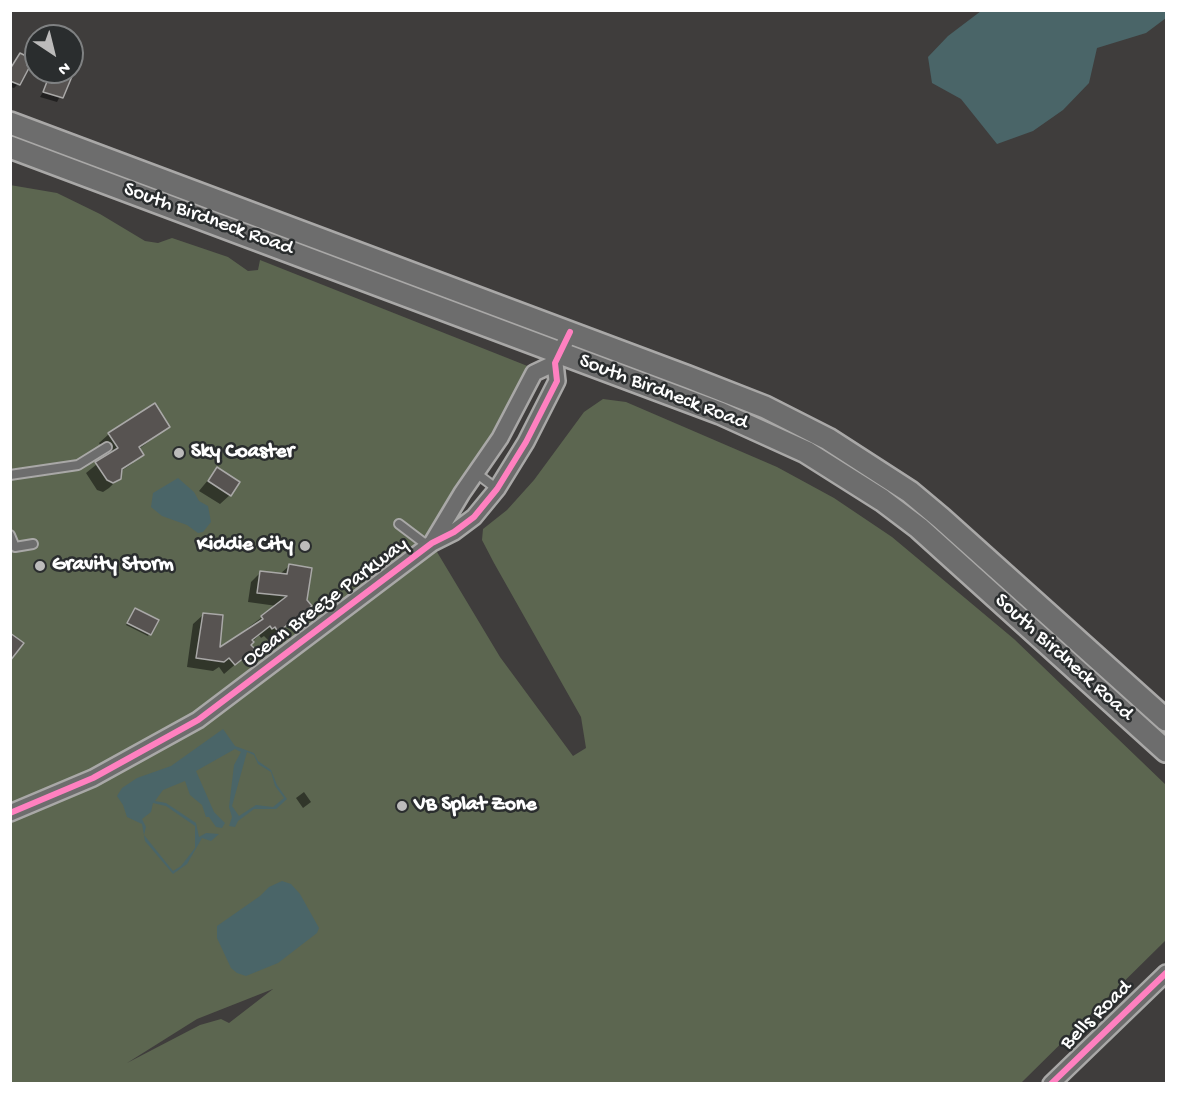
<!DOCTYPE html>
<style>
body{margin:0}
#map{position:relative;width:1177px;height:1094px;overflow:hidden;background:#3f3d3c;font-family:"Gochi Hand",sans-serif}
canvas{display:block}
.frame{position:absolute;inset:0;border:12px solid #fff;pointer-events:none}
.north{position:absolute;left:24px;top:24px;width:60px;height:60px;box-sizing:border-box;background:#2a2d2e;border:2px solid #7f8182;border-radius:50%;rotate:145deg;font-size:16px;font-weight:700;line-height:24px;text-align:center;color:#fff}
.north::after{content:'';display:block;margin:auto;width:21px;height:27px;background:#bcbbbb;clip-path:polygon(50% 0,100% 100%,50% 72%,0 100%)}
</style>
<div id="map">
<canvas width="1177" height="1094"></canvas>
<div class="frame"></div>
<div class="north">N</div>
</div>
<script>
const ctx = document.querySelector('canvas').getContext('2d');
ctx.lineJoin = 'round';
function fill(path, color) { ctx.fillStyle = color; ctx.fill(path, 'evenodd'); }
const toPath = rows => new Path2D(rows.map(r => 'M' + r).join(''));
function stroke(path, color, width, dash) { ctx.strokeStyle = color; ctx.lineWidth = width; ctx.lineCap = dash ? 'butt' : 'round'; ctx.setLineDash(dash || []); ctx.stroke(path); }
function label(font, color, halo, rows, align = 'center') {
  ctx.font = font + ' "Gochi Hand",sans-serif'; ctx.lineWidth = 5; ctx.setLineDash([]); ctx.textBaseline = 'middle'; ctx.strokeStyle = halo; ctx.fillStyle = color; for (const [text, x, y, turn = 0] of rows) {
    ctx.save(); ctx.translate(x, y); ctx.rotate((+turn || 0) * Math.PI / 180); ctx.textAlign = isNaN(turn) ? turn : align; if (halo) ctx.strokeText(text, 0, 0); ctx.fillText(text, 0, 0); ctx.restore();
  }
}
fill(toPath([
 [10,185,57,193,100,214,145,241,158,243,172,238,228,257,248,271,258,270,260,260,530,367,437,552,500,657,573,756,586,748,581,717,494,563,482,540,483,529,507,510,534,480,584,412,603,399,626,402,777,467,834,498,892,537,1014,639,1166,785,1166,940,1021,1083,11,1083],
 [273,989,229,1023,221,1019,200,1025,127,1063,197,1019]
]), '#5c6650');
fill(toPath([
 [981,11,1166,10,1166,18,1146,33,1097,48,1089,83,1063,110,1033,131,997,144,961,99,932,83,928,57,948,36],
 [178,478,194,492,199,501,208,506,211,522,203,532,198,533,187,525,162,516,151,507,153,493],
 [223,729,235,746,254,753,258,761,271,770,277,785,287,799,276,809,254,809,238,821,235,827,229,826,232,817,229,807,234,765,241,752,235,749,196,771,214,812,225,823,222,828,216,827,209,817,206,817,202,805,190,795,185,781,163,790,155,801,166,803,196,823,199,837,206,833,219,834,211,841,202,838,187,864,173,874,145,841,142,824,127,817,123,805,117,796,122,788,137,778,171,766],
 [247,752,254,755,258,764,271,772,275,786,284,798,273,807,256,805,239,816,232,806],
 [153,803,166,806,195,826,195,848,181,866,173,871,144,835,146,827,142,819,151,812],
 [282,881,291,884,300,894,319,928,317,933,278,963,246,976,237,973,231,968,217,938,217,926,260,896,269,887]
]), '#4a6568');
fill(toPath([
 [20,55,18,84,14,88,10,87,10,66],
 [55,72,71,75,57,102,40,97],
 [168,427,139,449,142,454,120,472,119,478,109,488,103,492,97,490,86,473,107,456,99,443,109,434],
 [133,460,133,463,117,474,115,471],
 [218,468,230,495,220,504,199,491],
 [289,566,310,606,300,615,268,640,264,636,261,638,259,635,249,645,253,649,224,674,219,667,213,671,187,667,193,624,203,615,218,650,277,606,248,602,251,582,261,572,280,574],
 [135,609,157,621,148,636,126,625],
 [304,792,311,802,303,808,296,798]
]), '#0007');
const building = toPath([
 [20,53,30,58,27,65,30,66,20,85,10,81,10,69,20,53],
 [55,72,73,74,63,98,43,92,48,79,52,81,55,72],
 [155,403,170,427,139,447,144,455,122,469,121,479,113,483,107,480,95,462,118,448,108,433,155,403],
 [217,467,240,482,231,496,208,481,217,467],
 [289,564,312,568,307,600,312,606,278,632,275,627,272,629,270,626,252,640,254,642,251,645,255,649,235,665,229,658,224,662,196,658,203,613,223,615,220,647,263,619,261,616,287,596,257,593,260,571,287,574,289,564],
 [135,608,159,620,151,635,127,623,135,608],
 [10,633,24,643,10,661,10,633]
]);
fill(building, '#575351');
stroke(building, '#a9a8a7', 1.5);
const lane = toPath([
 [476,473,497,489],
 [10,475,78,465,107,447],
 [399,524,428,546],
 [10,535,15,547,33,544]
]);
const street = toPath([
 [432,543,462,493,500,438,534,373,555,363],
 [10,813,93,778,198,720,432,543,454,532,474,517,497,489,526,442,557,381,555,363,570,332],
 [1051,1084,1166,973]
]);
const secondary = toPath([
 [10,123,688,377,765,407,828,439,910,492,941,518,1166,720],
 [10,147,720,413,806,452,882,500,919,528,1166,751]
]);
stroke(lane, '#a9a8a7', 12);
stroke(street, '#a9a8a7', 20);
stroke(secondary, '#a9a8a7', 26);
stroke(lane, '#6d6d6d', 8);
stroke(street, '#6d6d6d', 15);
stroke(secondary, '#6d6d6d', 21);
stroke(toPath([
 [10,813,93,778,198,720,432,543,454,532,474,517,497,489,526,442,557,381,555,363,570,332],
 [1051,1084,1166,973]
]), '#ff80c0', 6);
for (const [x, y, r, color] of [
 [179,453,6,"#bcbbbb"],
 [305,546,6,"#bcbbbb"],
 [40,566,6,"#bcbbbb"],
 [402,806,6,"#bcbbbb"]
]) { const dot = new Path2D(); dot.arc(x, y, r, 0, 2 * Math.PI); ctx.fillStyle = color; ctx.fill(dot); stroke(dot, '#2a2d2e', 2); }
label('21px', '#fff', '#2a2d2e', [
 ["South Birdneck Road",208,220,20],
 ["South Birdneck Road",663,393,21],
 ["Ocean Breeze Parkway",326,603,-37],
 ["South Birdneck Road",1063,658,42],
 ["Bells Road",1097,1016,-44]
]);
label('bold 21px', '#fff', '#2a2d2e', [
 ["Sky Coaster",191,453],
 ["Kiddie City",293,546,"right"],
 ["Gravity Storm",52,566],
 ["VB Splat Zone",414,806]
], 'left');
</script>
